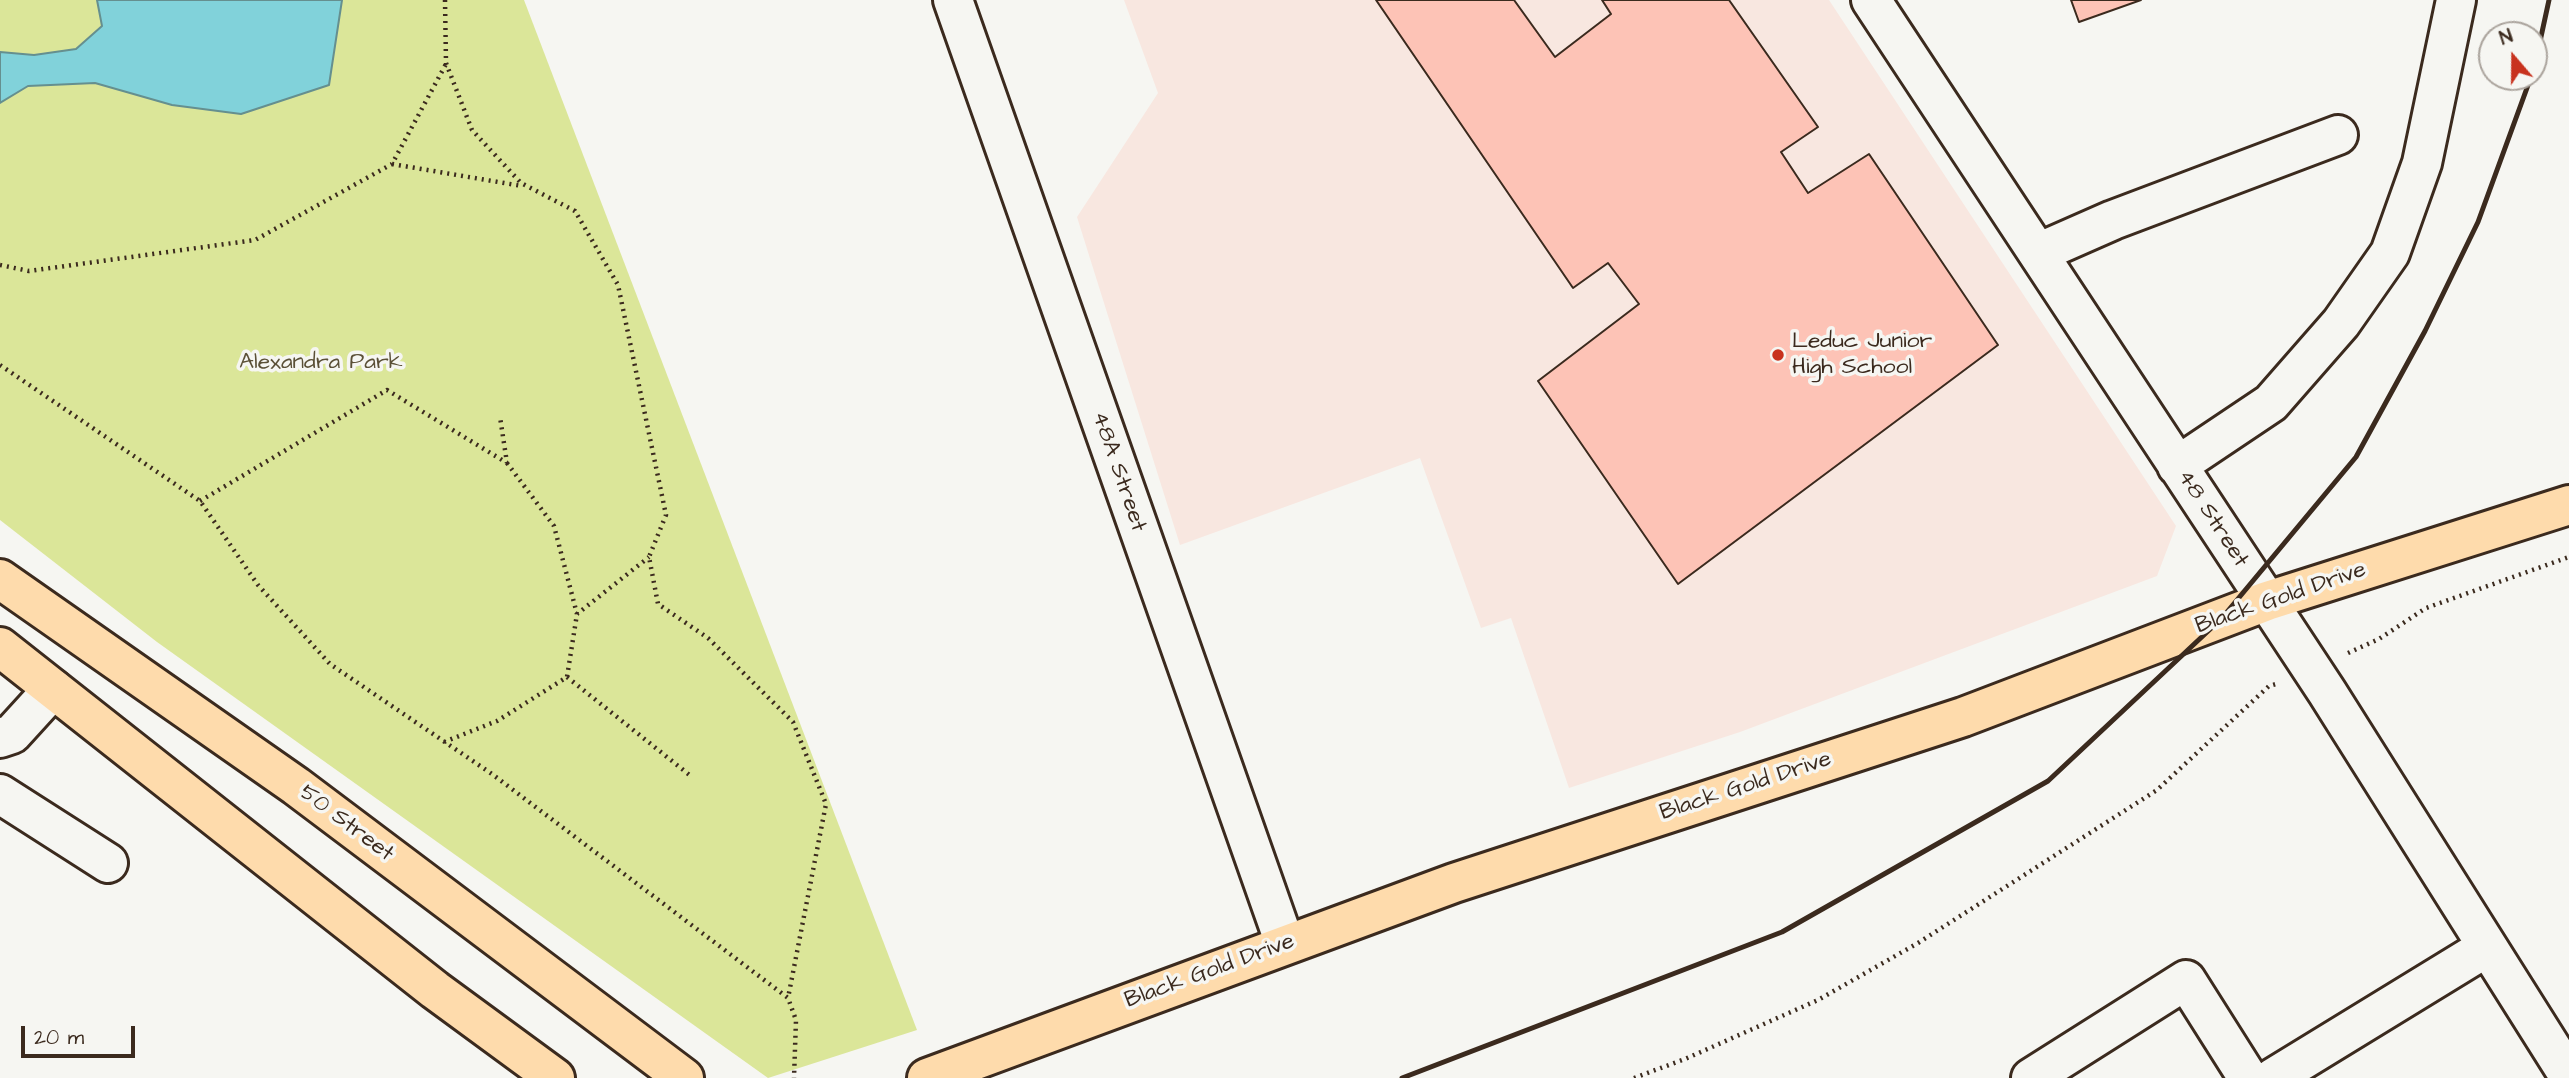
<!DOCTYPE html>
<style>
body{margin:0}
#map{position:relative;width:2569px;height:1078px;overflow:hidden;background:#f6f6f2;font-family:"Architects Daughter",sans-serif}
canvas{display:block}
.north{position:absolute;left:2478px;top:21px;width:70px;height:70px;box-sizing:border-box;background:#f6f6f2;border:2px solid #aba49d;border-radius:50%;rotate:340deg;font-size:19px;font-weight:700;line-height:28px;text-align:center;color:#3b2a1e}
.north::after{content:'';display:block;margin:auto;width:24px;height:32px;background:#c8321e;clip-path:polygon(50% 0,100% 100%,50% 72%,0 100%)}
.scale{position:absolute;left:21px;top:1026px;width:114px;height:32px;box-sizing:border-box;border:4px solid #3b2a1e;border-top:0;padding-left:9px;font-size:21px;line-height:24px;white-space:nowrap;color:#3b2a1e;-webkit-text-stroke:5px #f6f6f2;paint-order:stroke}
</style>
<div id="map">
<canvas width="2569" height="1078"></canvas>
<div class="north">N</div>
<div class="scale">20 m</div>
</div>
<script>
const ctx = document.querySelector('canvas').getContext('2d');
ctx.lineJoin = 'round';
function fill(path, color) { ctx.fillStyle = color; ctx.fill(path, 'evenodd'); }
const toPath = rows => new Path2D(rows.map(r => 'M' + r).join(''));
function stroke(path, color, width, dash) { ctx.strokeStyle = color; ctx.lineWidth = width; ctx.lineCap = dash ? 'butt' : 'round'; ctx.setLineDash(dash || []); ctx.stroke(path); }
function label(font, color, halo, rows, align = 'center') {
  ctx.font = font + ' "Architects Daughter",sans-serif'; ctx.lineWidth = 7; ctx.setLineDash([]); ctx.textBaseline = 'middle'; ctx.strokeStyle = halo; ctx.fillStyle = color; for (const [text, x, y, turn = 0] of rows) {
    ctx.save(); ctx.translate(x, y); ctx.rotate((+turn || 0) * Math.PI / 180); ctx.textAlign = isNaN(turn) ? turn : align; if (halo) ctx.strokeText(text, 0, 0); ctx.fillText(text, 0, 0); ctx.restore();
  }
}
fill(toPath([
 [1124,0,1829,0,2176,526,2157,576,1740,732,1569,788,1511,618,1481,628,1420,458,1180,545,1077,217,1158,93]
]), '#f8e7e0');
fill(toPath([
 [0,0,524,0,917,1030,768,1078,157,642,0,520]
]), '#dbe699');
const water = toPath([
 [97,0,342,0,329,85,241,114,172,105,95,83,28,86,0,103,0,52,34,55,76,49,102,26,97,0]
]);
fill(water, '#81d2da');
stroke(water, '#658f8f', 2);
const building = toPath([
 [1376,0,1514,0,1555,57,1611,14,1602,0,1729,0,1818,127,1781,152,1808,193,1869,154,1998,345,1678,584,1538,381,1639,304,1608,263,1573,288,1376,0],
 [2071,0,2141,0,2079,22,2071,0]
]);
fill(building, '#fdc3b6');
stroke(building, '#3b2a1e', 2);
const minor = toPath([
 [953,0,1285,944],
 [1871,0,2327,692,2569,1076],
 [2038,253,2113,220,2338,135],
 [2177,466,2271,403,2341,323,2390,253,2422,163,2456,0],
 [0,738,12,734,53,689],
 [0,794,108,863],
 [2031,1078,2186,980,2248,1078],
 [2273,1078,2487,947]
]);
const major = toPath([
 [0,579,296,786,684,1078],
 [0,647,435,990,555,1078],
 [927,1078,1454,883,1963,717,2267,601,2569,505]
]);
stroke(minor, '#3b2a1e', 44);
stroke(major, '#3b2a1e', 44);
stroke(toPath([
 [445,0,446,63,472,130,521,183,575,211,618,285,666,515,649,557,658,604,708,638,793,722,826,804,788,998],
 [392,164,522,186],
 [0,265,29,271,255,240,392,164,446,64],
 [0,365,200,501,258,585,330,664,492,774,788,998,796,1020,794,1078],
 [507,463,554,526,577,614],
 [200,501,387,390,507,463,500,417],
 [2348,653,2379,639,2426,608,2569,557],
 [567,677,692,777],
 [444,742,497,721,567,677,577,614,649,557],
 [1634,1078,1685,1059,1818,1000,1918,943,2157,790,2269,686,2276,684]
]), '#3b2a1e', 4.5, [2, 5]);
stroke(minor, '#f6f6f2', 38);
stroke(major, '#fedbac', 38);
stroke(toPath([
 [2534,69,2549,0],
 [1402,1078,1782,932,2048,781,2222,618,2356,457,2425,331,2478,222,2531,77]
]), '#3b2a1e', 5);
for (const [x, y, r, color] of [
 [1778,355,7,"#c8321e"]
]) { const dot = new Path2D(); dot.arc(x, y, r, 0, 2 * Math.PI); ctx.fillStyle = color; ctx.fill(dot); stroke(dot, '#f6f6f2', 2.5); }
label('23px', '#3b2a1e', '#f6f6f2', [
 ["Leduc Junior",1792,342],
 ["High School",1792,368]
], 'left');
label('23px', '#5b5037', '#f6f6f2', [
 ["Alexandra Park",321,363]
]);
label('23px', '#3b2a1e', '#f6f6f2', [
 ["48A Street",1118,472,71],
 ["48 Street",2212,519,57],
 ["Black Gold Drive",2281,599,-19],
 ["Black Gold Drive",1746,787,-18],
 ["50 Street",346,824,37],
 ["Black Gold Drive",1210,972,-20]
]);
</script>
